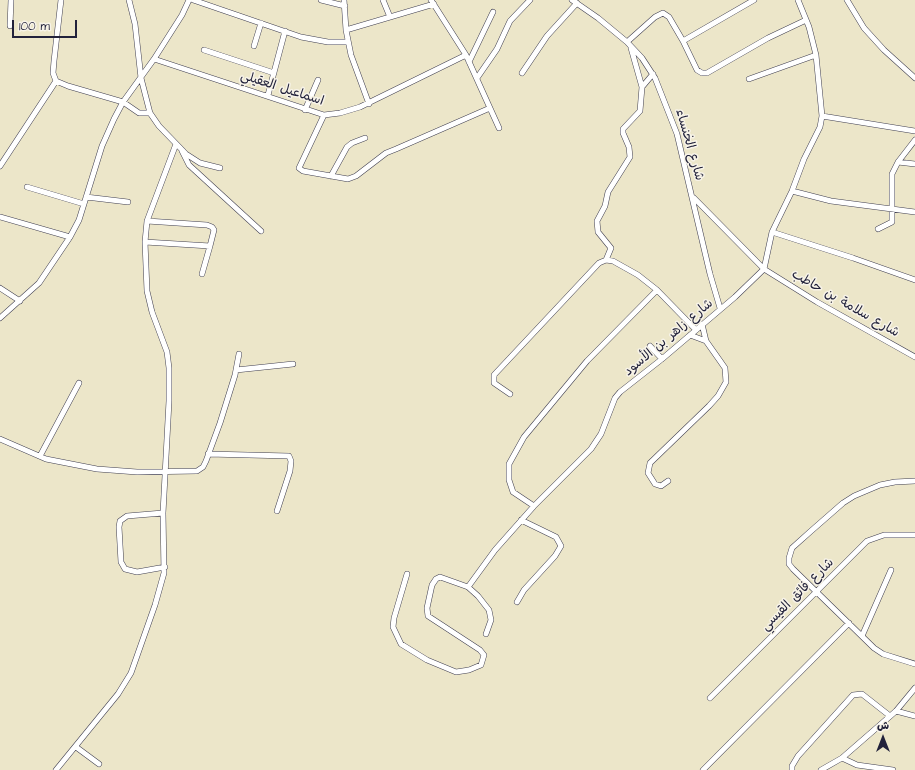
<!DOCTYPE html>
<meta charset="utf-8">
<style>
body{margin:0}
#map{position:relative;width:915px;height:770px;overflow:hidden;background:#ece6c9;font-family:"Architects Daughter","Playpen Sans Arabic",sans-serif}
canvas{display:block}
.north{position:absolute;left:863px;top:718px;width:40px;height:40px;-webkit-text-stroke:3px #f7f3e8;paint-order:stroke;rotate:0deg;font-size:11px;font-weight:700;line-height:16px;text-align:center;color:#22223b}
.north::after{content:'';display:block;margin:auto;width:14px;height:18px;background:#22223b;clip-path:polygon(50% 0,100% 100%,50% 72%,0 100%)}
.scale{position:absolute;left:12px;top:20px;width:65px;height:18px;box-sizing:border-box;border:2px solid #22223b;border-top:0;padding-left:5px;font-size:12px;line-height:14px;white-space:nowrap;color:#22223b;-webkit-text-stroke:3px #f7f3e8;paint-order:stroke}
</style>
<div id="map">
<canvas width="915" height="770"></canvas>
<div class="north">ش</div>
<div class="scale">100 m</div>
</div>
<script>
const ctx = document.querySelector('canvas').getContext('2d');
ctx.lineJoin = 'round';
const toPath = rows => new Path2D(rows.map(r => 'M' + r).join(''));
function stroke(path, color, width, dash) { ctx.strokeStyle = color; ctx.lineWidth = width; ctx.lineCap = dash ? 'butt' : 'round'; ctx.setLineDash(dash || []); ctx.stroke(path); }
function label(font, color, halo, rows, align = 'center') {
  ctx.font = font + ' "Architects Daughter","Playpen Sans Arabic",sans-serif'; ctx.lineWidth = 3; ctx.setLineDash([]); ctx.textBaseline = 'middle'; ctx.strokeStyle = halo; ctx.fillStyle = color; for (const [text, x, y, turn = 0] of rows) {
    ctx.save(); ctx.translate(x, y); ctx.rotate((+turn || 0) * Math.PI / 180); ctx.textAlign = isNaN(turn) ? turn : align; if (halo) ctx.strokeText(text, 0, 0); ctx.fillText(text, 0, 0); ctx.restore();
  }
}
const minor = toPath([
 [61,0,54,61,53,73,56,81,68,86,123,102,139,113,150,113,141,78,135,24,129,0],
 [193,0,301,37,328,42,348,42],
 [321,0,345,6],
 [344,0,346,30,351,55,369,104],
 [383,0,390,17],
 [431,0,466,55,499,128],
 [572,0,598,18,627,42,642,58,655,78,677,134,710,274,720,308],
 [847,0,864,28,884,50,915,78],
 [10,26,11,0],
 [346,30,434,4],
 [683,41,697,70,702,73,707,73,768,38,806,20],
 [627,42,655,17,663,13,669,17,683,41,754,0],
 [254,46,261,23],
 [631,48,642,87],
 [204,50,274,73],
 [154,59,324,115,340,113,360,107,466,55],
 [469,62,493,12],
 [522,73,547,36,577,3],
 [477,78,497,49,510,21,530,0],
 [749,79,816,55],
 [268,95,285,31],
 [305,110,318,80],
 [150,113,159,126,186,154,200,163,220,168],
 [324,115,299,168,303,171,348,179,356,176,386,153,396,149,490,108],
 [822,116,915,131],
 [182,151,189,165,261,231],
 [898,162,915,164],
 [0,166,56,81],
 [331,176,347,147,352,143,365,138],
 [27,187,84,204],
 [792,191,831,201,915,212],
 [86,197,128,202],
 [694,198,764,269,817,302,915,357],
 [0,217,70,237],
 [878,229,892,222,892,174,898,162,915,140],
 [772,232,853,258,915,280],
 [145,242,210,246,214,230,212,227,207,225,147,221],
 [606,260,611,248,598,232,597,221,605,206,608,192,630,157,629,147,623,133,623,129,640,111,642,87,653,74],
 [202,274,210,246],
 [0,288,20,301],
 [0,318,39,283,70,237,79,220,102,146,114,119,123,102,154,59,182,15,189,0],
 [702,324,706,341],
 [696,330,657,290,587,361,524,437,509,464,509,480,513,492,534,506,591,449,601,434,615,398,620,392,662,359,735,297,764,269,772,232,792,191,804,159,820,127,822,116,816,55,809,27,798,0],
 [650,346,662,359],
 [236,370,293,364],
 [510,394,494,383,494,375,599,263,606,260,613,261,638,275,657,290],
 [0,439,46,459,97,469,137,472,197,471,203,467,206,461,220,423,235,375,239,354],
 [208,454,289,456,291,461,290,471,277,511],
 [40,456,79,383],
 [668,481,661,486,655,484,648,473,650,463,709,406,718,396,726,382,725,368,718,358,706,341,690,335],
 [915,481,895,482,880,485,854,496,843,503,811,531,792,548,789,558,789,564,793,569,874,648,883,654,915,664],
 [163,513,127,516,120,521,119,527,121,562,125,569,137,572,165,567],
 [407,574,394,618,393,627,401,644,427,660,456,672,469,670,481,665,484,655,480,650,428,616,427,608,432,585,436,579,440,577,468,587,495,550,534,506],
 [468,587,478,596,489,610,491,620,486,634],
 [517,602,524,590,555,556,561,546,556,537,521,520],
 [862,636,891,570],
 [710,698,867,541,884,535,915,535],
 [896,711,915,716],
 [76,747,99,764],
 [842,758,857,765,893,770],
 [56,770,118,694,131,673,155,605,164,573,163,513,169,401,169,368,167,352,152,312,147,291,145,242,147,221,176,144],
 [703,770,849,623],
 [792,770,792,766,798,756,853,695,862,694,890,716],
 [821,770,842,758,896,711,915,688]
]);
stroke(minor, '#403f50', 6);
stroke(minor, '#fff', 5);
label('13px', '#22223b', '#f7f3e8', [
 ["اسماعيل العقيلي",282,89,18],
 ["شارع الخنساء",689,145,74],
 ["شارع سلامة بن حاطب",845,304,30],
 ["شارع زاهر بن الأسود",669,338,-40],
 ["شارع فائق القيسي",798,595,-45]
]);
</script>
